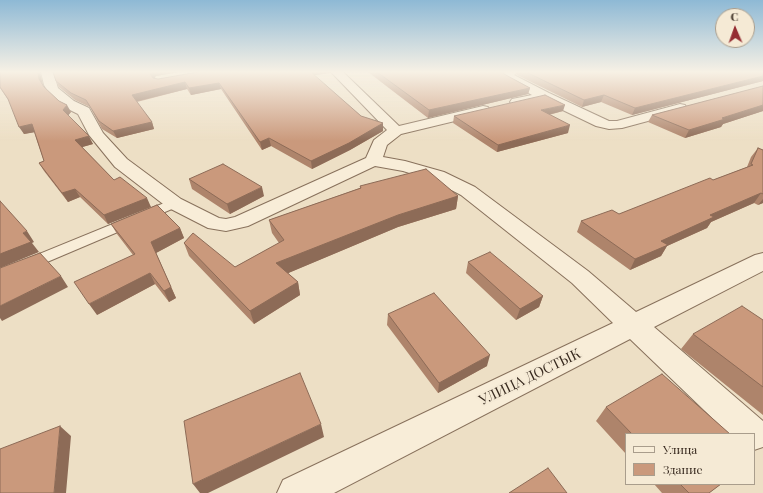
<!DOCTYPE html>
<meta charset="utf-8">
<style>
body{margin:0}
#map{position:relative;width:763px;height:493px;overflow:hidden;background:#eddfc5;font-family:"Playfair Display",serif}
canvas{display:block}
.legend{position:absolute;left:625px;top:433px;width:130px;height:52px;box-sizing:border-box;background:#f5ead5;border:1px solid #a99d8c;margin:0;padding:5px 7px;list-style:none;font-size:12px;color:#382a1f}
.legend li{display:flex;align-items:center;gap:8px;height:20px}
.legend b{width:20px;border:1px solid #a99d8c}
.north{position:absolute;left:715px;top:8px;width:40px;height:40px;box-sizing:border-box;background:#f5ead5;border:1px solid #a99d8c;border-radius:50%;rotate:358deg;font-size:11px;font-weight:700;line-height:16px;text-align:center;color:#382a1f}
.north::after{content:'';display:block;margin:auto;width:14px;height:18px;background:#952d32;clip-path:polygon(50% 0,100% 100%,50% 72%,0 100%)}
</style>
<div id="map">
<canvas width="763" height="493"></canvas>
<ul class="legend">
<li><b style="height:5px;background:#f8edd8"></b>Улица</li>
<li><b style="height:11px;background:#ca997c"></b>Здание</li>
</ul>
<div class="north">С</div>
</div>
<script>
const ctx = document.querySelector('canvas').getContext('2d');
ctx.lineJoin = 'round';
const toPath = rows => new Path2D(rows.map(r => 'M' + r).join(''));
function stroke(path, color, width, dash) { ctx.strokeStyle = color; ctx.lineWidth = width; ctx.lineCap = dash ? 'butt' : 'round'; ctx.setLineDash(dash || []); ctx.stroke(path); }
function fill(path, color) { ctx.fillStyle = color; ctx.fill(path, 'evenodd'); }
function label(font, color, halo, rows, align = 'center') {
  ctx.font = font + ' "Playfair Display",serif'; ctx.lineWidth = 4; ctx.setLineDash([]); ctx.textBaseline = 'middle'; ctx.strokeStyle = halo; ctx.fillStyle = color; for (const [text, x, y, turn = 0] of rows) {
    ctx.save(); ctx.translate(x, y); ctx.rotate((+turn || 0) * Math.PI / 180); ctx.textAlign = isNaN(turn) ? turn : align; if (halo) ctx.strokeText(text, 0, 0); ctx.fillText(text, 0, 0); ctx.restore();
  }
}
const service = toPath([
 [174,199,179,200,181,203,179,206,0,282,0,270,174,199]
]);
const minor = toPath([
 [41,72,53,72,58,88,74,101,89,108,103,133,127,159,181,199,219,218,226,219,235,217,366,158,374,140,387,130,331,72,343,72,399,126,483,106,488,107,490,110,488,113,401,134,387,145,383,157,405,161,444,172,475,187,588,271,636,312,755,255,763,253,763,271,654,327,763,421,763,447,754,450,754,434,729,434,630,339,334,493,277,493,283,480,613,323,572,283,461,195,432,180,403,171,375,166,248,226,226,231,208,228,167,207,115,167,89,135,78,114,64,107,49,93,44,85,41,72],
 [504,72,518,72,514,75,549,93,609,121,617,121,680,104,685,105,687,108,685,111,622,128,609,129,596,126,542,100,517,106,512,105,510,102,512,99,532,95,504,79,502,77,504,72]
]);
stroke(service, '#88715c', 2);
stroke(minor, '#88715c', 2);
fill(service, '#f8edd8');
fill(minor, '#f8edd8');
fill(toPath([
 [0,72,40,72,42,84,44,87,71,112,68,115,93,144,82,147,114,180,151,207,108,224,80,197,68,202,44,171,39,163,44,161,34,132,24,134,9,101,0,88],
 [53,72,179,72,156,76,154,78,158,79,198,72,330,72,330,73,314,75,361,116,383,131,350,150,312,169,271,146,262,150,221,89,191,95,187,89,137,102,152,122,154,129,117,138,102,129,90,107,75,100,59,87,56,81],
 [368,72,503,72,504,74,530,88,528,94,428,118],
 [517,72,763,72,763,81,632,115,601,102,582,107,517,75],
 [763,86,763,111,723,124,721,127,685,138,648,122,652,115],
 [563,111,549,115,568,133,497,152,453,123,454,116],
 [758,148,763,150,763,203,758,205,754,203,711,222,707,228,667,246,661,256,630,270,577,232,581,221,619,214,713,180,747,167,751,157],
 [189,179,264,196,230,214,192,189],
 [360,186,458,196,456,209,398,227,288,273,298,282,300,295,254,324,189,256,184,243,235,267,279,243,272,233,269,220,360,188],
 [111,224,180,228,184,238,156,253,176,298,169,302,155,284,97,315,133,255,117,234],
 [468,262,543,296,539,307,516,320,466,273],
 [388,314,487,366,438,393,387,325],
 [763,320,763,415,681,349,693,334],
 [606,407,730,434,626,434,626,454,596,421],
 [654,484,721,484,709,493,662,493]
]), '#ae846b');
fill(toPath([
 [38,72,40,72,43,85,39,79],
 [152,72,179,72,156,76,153,81,150,74],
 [309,72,330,72,330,73,309,76],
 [763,76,763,81,632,115,635,108],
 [185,82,187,89,134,102,132,95],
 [219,83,221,89,191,95,189,88],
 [530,88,528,94,428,118,429,110],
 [604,95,601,102,582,107,584,100],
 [67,105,71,112,67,117,63,110],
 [565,105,563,111,539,117,541,110],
 [763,105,763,111,723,124,721,127,685,138,689,130,722,118],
 [152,122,154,129,117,138,113,131],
 [383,123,383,131,350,150,312,169,311,161],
 [32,124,36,132,24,134,19,127],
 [570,125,568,133,497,152,498,145],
 [89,136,93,144,79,148,75,140],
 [269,138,271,146,262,150,260,142],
 [262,187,264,196,230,214,227,204],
 [75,189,80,197,68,202,62,193],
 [761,193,754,203,711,222,707,228,667,246,661,256,630,270,635,259,661,241,710,215],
 [458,196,456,209,398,227,279,277,276,263,398,215],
 [147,198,151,207,108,224,104,215],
 [763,199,763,203,758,205],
 [180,228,184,238,156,253,176,298,169,302,164,291,151,242],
 [27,231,34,242,32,243,39,252,0,268,0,254,23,233],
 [150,273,155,284,97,315,89,304],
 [61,276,68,287,2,321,0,318,0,306],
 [298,282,300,295,254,324,250,311],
 [543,296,539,307,516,320,520,309],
 [490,355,487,366,438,393,439,383],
 [321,424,324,437,208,493,200,493,193,484],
 [60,426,71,436,66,493,54,493]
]), '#8d6b57');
const building = toPath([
 [0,72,38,72,39,79,44,87,59,101,67,105,63,110,89,136,75,140,114,180,120,177,147,198,104,215,75,189,62,193,39,163,44,161,32,124,19,127,8,99,0,87,0,72],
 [53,72,152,72,150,74,153,78,158,79,198,72,311,72,361,116,383,123,349,143,311,161,269,138,260,142,219,83,189,88,185,82,132,95,152,122,113,131,99,121,86,100,71,93,56,81,53,72],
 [377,72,503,72,504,74,530,88,429,110,377,72],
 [526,72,763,72,763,76,635,108,604,95,584,100,526,72],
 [763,86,763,105,722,118,725,119,689,130,652,115,763,86],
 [545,95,565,105,541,110,570,125,498,145,454,116,545,95],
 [758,148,763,150,763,194,761,193,710,215,714,217,661,241,668,245,635,259,581,221,612,210,619,214,710,178,713,180,753,165,751,164,758,148],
 [223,164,262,187,227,204,189,179,223,164],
 [426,169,458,196,398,215,276,263,298,282,250,311,184,243,193,233,235,267,284,240,269,220,361,188,360,186,426,169],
 [0,201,27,231,23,233,31,242,0,254,0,201],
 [157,205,180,228,151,242,171,287,164,291,150,273,89,304,74,282,135,254,111,224,157,205],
 [490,252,543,296,520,309,468,262,490,252],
 [40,253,61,276,0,306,0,268,40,253],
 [434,293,490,355,439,383,388,314,434,293],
 [742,306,763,320,763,387,693,334,742,306],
 [300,373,321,424,193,484,184,421,300,373],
 [662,374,730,434,632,434,606,407,662,374],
 [60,426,54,493,0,493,0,449,60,426],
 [548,468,567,493,509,493,548,468],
 [680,484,721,484,709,493,689,493,680,484]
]);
fill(building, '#ca997c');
stroke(building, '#8d6b57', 1);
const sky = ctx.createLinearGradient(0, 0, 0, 141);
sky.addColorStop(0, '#8eb9d5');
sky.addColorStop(0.51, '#f7f1e5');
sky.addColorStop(1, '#f7f1e500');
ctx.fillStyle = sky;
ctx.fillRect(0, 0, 763, 141);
label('14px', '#382a1f', '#f5ead5', [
 ["УЛИЦА ДОСТЫК",530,377,-26]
]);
</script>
